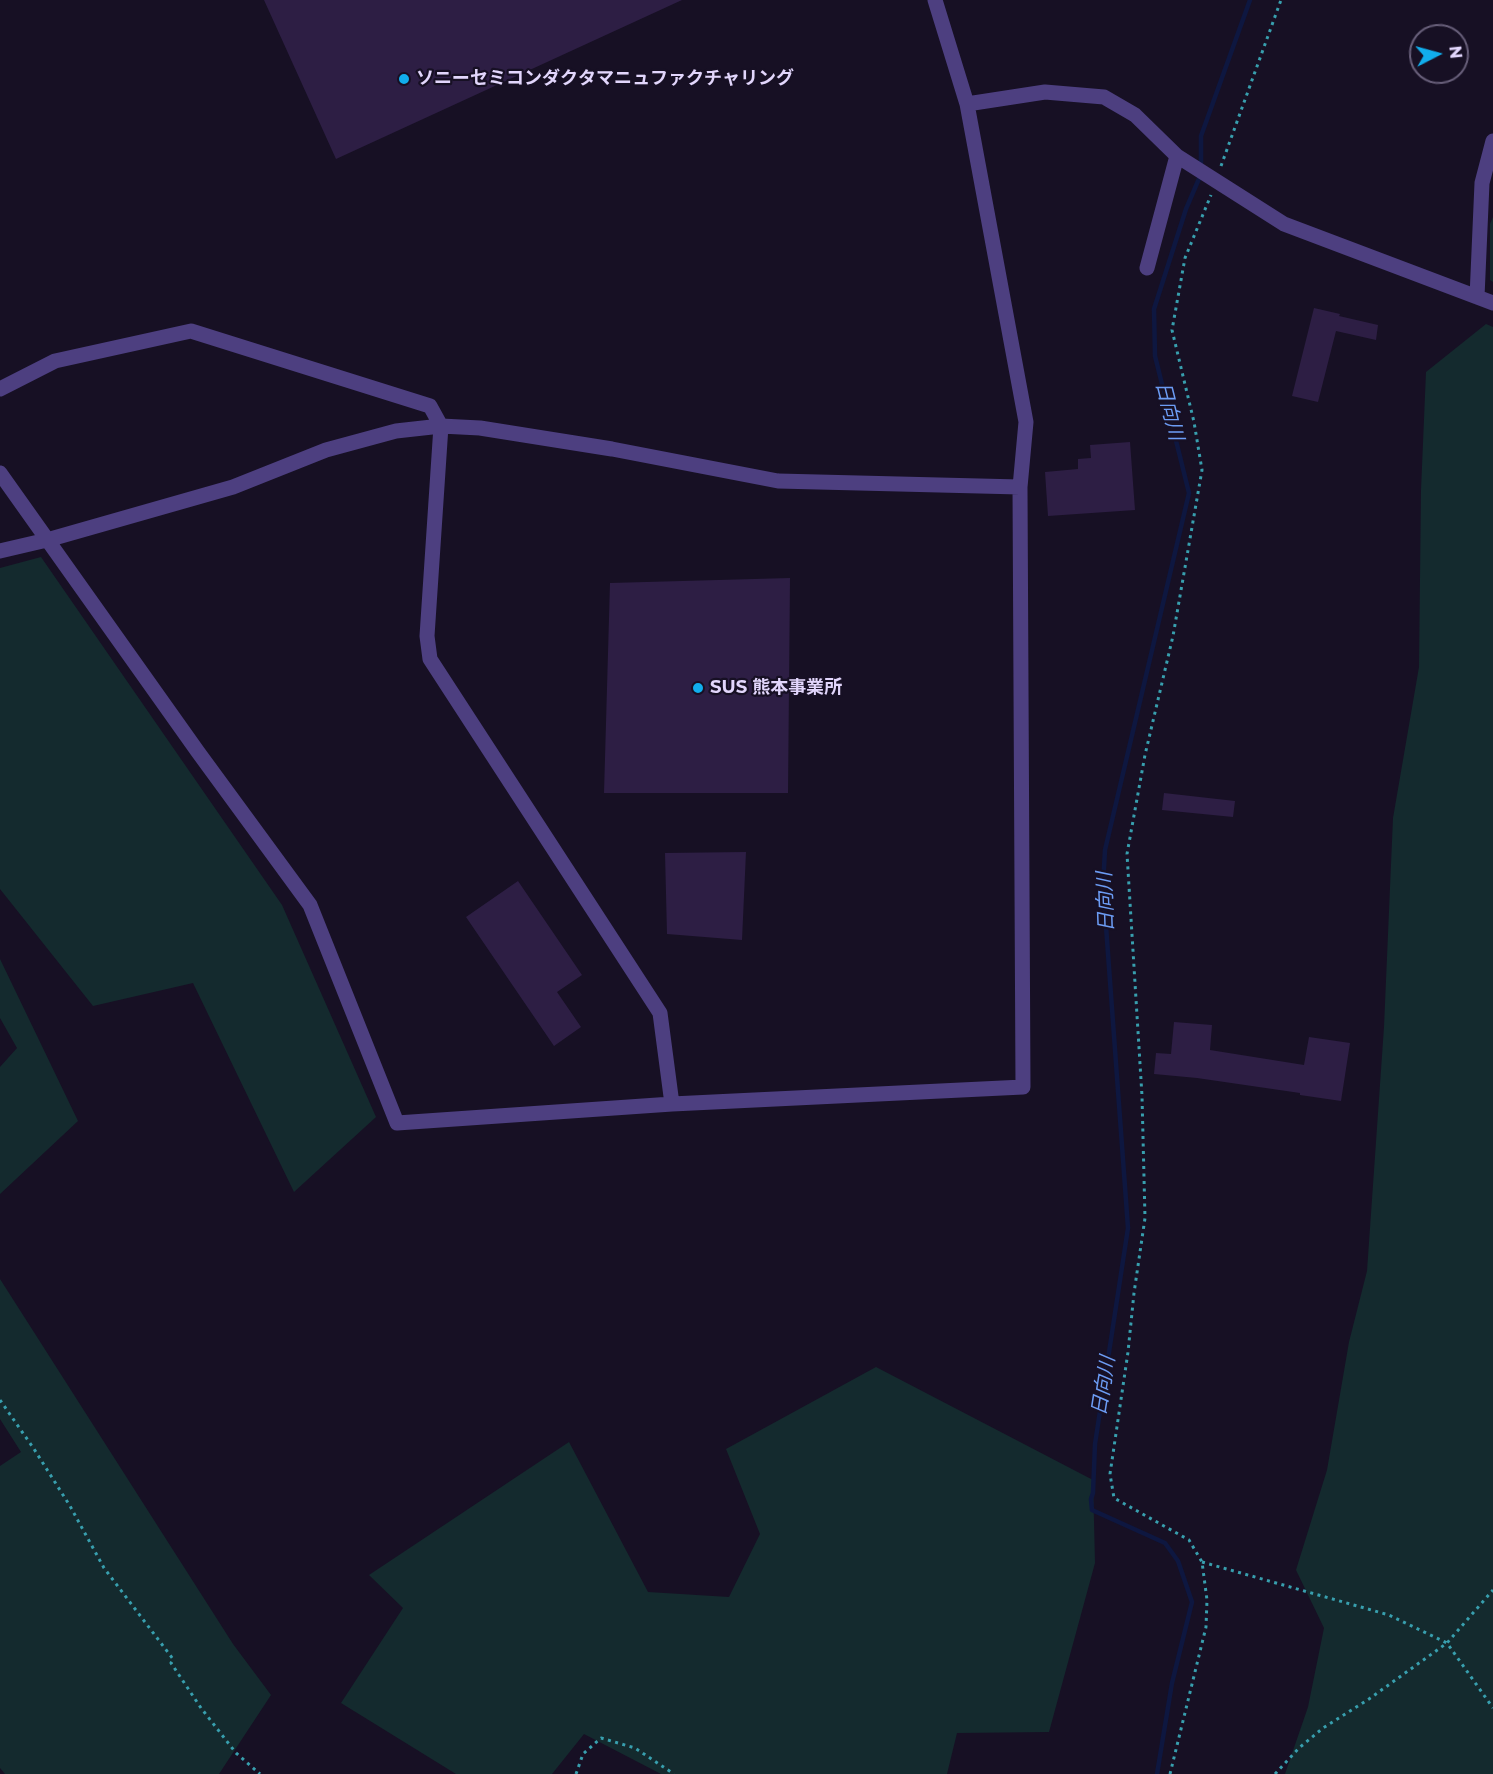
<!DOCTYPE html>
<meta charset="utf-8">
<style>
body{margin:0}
#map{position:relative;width:1493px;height:1774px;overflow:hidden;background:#171024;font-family:Montserrat,sans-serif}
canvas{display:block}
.north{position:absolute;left:1409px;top:24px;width:60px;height:60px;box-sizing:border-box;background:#171024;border:2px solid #685f7a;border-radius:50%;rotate:84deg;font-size:16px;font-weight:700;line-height:24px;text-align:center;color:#e2d6fc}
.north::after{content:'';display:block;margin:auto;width:21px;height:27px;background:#11aeed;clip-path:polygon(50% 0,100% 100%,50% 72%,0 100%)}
</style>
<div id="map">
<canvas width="1493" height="1774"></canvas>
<div class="north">N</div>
</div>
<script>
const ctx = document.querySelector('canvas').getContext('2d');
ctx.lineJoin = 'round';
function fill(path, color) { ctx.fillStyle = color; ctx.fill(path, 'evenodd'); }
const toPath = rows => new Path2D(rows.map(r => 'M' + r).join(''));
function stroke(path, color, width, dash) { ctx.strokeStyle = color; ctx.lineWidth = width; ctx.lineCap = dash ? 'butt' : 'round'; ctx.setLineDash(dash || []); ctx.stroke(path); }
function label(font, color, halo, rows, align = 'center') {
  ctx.font = font + ' Montserrat,"Noto Sans JP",sans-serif'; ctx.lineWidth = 4.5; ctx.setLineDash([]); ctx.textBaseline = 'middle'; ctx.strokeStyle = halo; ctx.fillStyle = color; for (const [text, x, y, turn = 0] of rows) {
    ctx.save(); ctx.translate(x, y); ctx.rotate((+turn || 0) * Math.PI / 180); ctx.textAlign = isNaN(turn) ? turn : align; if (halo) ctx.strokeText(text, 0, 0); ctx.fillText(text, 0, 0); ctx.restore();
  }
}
fill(toPath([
 [1493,217,1493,282,1490,280,1490,224],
 [1486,324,1493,327,1493,1774,1285,1774,1308,1707,1324,1628,1296,1570,1327,1470,1349,1342,1367,1271,1384,1027,1393,818,1419,667,1421,490,1426,372],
 [41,557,282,905,376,1117,294,1192,193,983,93,1006,0,889,0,568],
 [0,959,78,1121,0,1194,0,1067,17,1048,0,1018],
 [0,1279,233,1644,271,1695,219,1774,5,1774,0,1768,0,1466,21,1452,0,1419],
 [876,1367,1093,1480,1095,1563,1049,1732,957,1733,947,1774,661,1774,584,1734,552,1774,456,1774,341,1703,403,1608,369,1575,569,1442,648,1592,729,1597,760,1534,726,1449]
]), '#142a2e');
stroke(toPath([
 [1201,166,1201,136,1250,0],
 [1157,1774,1172,1683,1192,1602,1178,1561,1165,1543,1092,1510,1091,1499,1093,1493,1095,1444,1128,1228,1103,885,1105,850,1189,493,1155,356,1154,309,1186,209,1201,174]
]), '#0e1740', 4.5);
fill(toPath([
 [264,0,682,0,336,159],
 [1314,308,1340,314,1339,316,1378,325,1376,340,1336,331,1318,402,1292,396],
 [1130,442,1135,510,1048,516,1045,472,1078,469,1078,459,1091,458,1090,445],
 [790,578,788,793,604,793,610,583],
 [1164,793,1235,801,1233,817,1162,810],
 [746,852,742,940,667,934,665,853],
 [518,881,582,975,557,992,581,1027,554,1046,466,917],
 [1174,1022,1212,1025,1210,1050,1304,1065,1309,1037,1350,1043,1341,1101,1300,1095,1300,1093,1197,1078,1154,1074,1156,1053,1171,1054]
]), '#2d1e44');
stroke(toPath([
 [1221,166,1281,0],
 [0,1400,34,1449,70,1506,104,1568,173,1659,171,1663,201,1708,236,1753,260,1774],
 [1202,1562,1389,1615,1447,1643,1493,1708],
 [576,1774,583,1754,601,1738,635,1748,674,1774],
 [1170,1774,1206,1627,1207,1600,1202,1562,1189,1540,1114,1498,1110,1474,1128,1352,1134,1293,1145,1218,1142,1096,1127,854,1145,755,1173,636,1202,470,1194,422,1172,330,1185,258,1211,195],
 [1275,1774,1299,1748,1323,1728,1369,1699,1447,1643,1493,1590]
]), '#389fae', 3, [3, 4.5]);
stroke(toPath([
 [967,104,1045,92,1104,97,1135,115,1177,156,1284,224,1493,303],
 [1147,268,1177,156],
 [1477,297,1482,183,1493,141],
 [0,389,55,361,191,331,430,406,441,426,427,636,430,659,660,1013,672,1104],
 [0,473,198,752,310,905,397,1123,672,1104,1023,1087,1020,487,1026,422,967,104,935,0],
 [0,551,47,540,233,487,326,450,396,431,441,426,480,428,612,449,778,481,1020,487]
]), '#4d3f80', 15);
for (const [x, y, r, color] of [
 [404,79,6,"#11aeed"],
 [698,688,6,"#11aeed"]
]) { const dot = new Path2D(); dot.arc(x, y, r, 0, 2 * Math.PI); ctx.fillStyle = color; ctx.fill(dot); stroke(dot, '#171024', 2); }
label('bold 18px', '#e2d6fc', '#171024', [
 ["ソニーセミコンダクタマニュファクチャリング",416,79],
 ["SUS 熊本事業所",710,688]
], 'left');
label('italic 20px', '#6c9cf4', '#171024', [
 ["日向川",1169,411,76],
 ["日向川",1106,902,-92],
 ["日向川",1104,1386,-81]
]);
</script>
